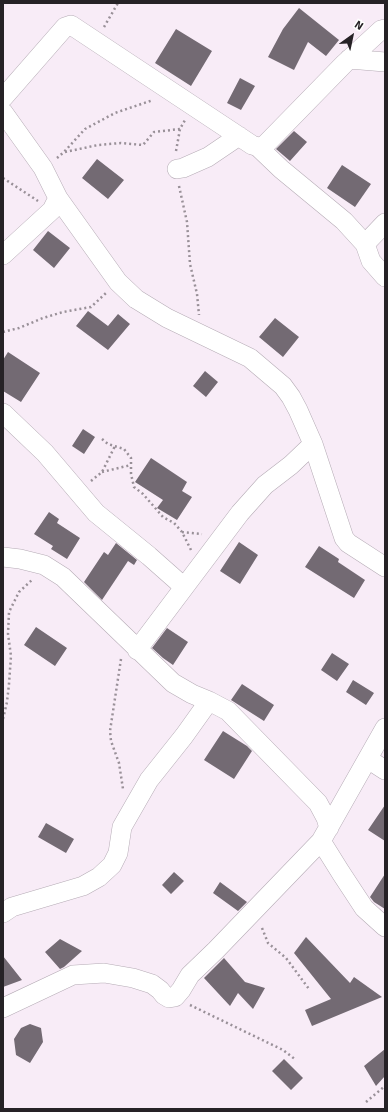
<!DOCTYPE html>
<style>
body{margin:0}
#map{position:relative;width:388px;height:1112px;overflow:hidden;background:#f8ecf7;font-family:Signika,sans-serif}
canvas{display:block}
.frame{position:absolute;inset:0;border:4px solid #262226;pointer-events:none}
.north{position:absolute;left:332px;top:16px;width:40px;height:40px;-webkit-text-stroke:3px #fefefe;paint-order:stroke;rotate:33deg;font-size:11px;font-weight:700;line-height:16px;text-align:center;color:#262226}
.north::after{content:'';display:block;margin:auto;width:14px;height:18px;background:#262226;clip-path:polygon(50% 0,100% 100%,50% 72%,0 100%)}
</style>
<div id="map">
<canvas width="388" height="1112"></canvas>
<div class="frame"></div>
<div class="north">N</div>
</div>
<script>
const ctx = document.querySelector('canvas').getContext('2d');
ctx.lineJoin = 'round';
function fill(path, color) { ctx.fillStyle = color; ctx.fill(path, 'evenodd'); }
const toPath = rows => new Path2D(rows.map(r => 'M' + r).join(''));
function stroke(path, color, width, dash) { ctx.strokeStyle = color; ctx.lineWidth = width; ctx.lineCap = dash ? 'butt' : 'round'; ctx.setLineDash(dash || []); ctx.stroke(path); }
fill(toPath([
 [299,8,339,40,326,56,308,42,294,70,268,57,283,29],
 [176,29,212,51,191,86,155,63],
 [240,78,255,86,241,110,227,103],
 [294,131,307,142,290,161,276,149],
 [97,159,124,180,108,199,82,178],
 [342,165,371,184,355,207,327,188],
 [48,231,70,248,54,268,33,250],
 [88,311,108,326,118,314,130,324,108,350,76,326],
 [275,318,299,337,283,357,259,337],
 [8,352,40,373,21,402,3,391,3,360],
 [205,371,218,382,206,397,193,386],
 [83,429,95,437,84,454,72,446],
 [151,458,187,482,182,491,192,497,177,520,157,508,163,500,135,482],
 [49,512,59,519,57,523,80,538,67,559,51,549,53,546,34,534],
 [239,542,258,555,240,584,220,571],
 [116,543,137,560,134,565,128,561,102,600,84,582,104,552,108,555],
 [319,546,339,559,338,562,365,580,354,598,305,567],
 [36,627,67,648,55,666,24,645],
 [167,628,188,642,173,665,163,658,152,648],
 [332,653,349,664,337,681,321,670],
 [353,680,374,693,366,705,346,692],
 [242,684,274,705,264,721,231,700],
 [223,731,247,746,252,751,234,779,204,760],
 [385,805,385,841,368,830],
 [46,823,74,839,66,853,38,837],
 [174,872,184,881,171,894,162,885],
 [385,874,385,909,374,902,370,897],
 [220,882,247,902,238,911,213,893],
 [306,937,350,983,354,977,382,997,312,1026,305,1010,331,999,294,953],
 [60,939,82,951,64,967,60,969,45,952],
 [3,956,22,980,3,987],
 [224,958,245,982,265,988,253,1009,238,993,230,1006,204,978],
 [30,1024,41,1028,43,1042,30,1063,16,1055,14,1039,21,1028],
 [385,1049,385,1076,376,1086,364,1066],
 [284,1059,303,1078,291,1090,272,1071]
]), '#736a73');
const minor = toPath([
 [349,59,385,62],
 [3,98,65,27,71,25,252,145,262,148,345,63,381,30,385,29],
 [3,112,43,168,58,198,118,282,136,299,167,318,250,358,283,386,291,397,298,410,313,444,344,538,348,543,385,567],
 [258,147,281,169,344,221,365,244,371,261,385,277],
 [177,169,183,168,208,157,239,136],
 [365,244,385,223],
 [3,255,52,210,58,198],
 [3,413,45,453,96,513,149,556,184,587],
 [3,557,20,559,44,565,63,577,173,683,192,694,209,701,228,711,318,803,326,818,329,828],
 [137,650,240,513,265,485,291,465,313,444],
 [368,759,385,770],
 [321,841,341,873,364,908,385,927],
 [3,913,12,907,83,886,99,877,112,865,118,853,122,827,149,780,184,736,209,701],
 [3,1008,73,975,104,973,133,978,152,984,160,990,164,995,169,998,175,997,181,990,190,975,216,950,321,841,385,728]
]);
stroke(minor, '#b5abb5', 20);
stroke(toPath([
 [104,27,118,3],
 [176,151,180,129,185,120],
 [65,152,98,145,121,143,143,145,154,132,180,129],
 [57,158,64,152,85,129,115,113,153,100],
 [3,178,38,201],
 [179,186,187,222,190,264,197,294,199,315],
 [3,332,19,328,43,318,63,312,91,307,106,293],
 [102,439,108,444,124,449,131,458,131,474,134,487,143,494,163,517,174,523,182,532],
 [102,472,131,465],
 [91,481,102,472,115,446],
 [191,550,182,532,202,534],
 [121,659,110,731,111,741,119,763,123,789],
 [3,719,7,702,9,684,11,656,8,634,9,612,19,592,33,579],
 [262,928,268,943,286,958,309,989],
 [190,1005,283,1050,296,1060],
 [366,1102,385,1086]
]), '#999098', 2.5, [2, 3]);
stroke(minor, '#fff', 19);
</script>
